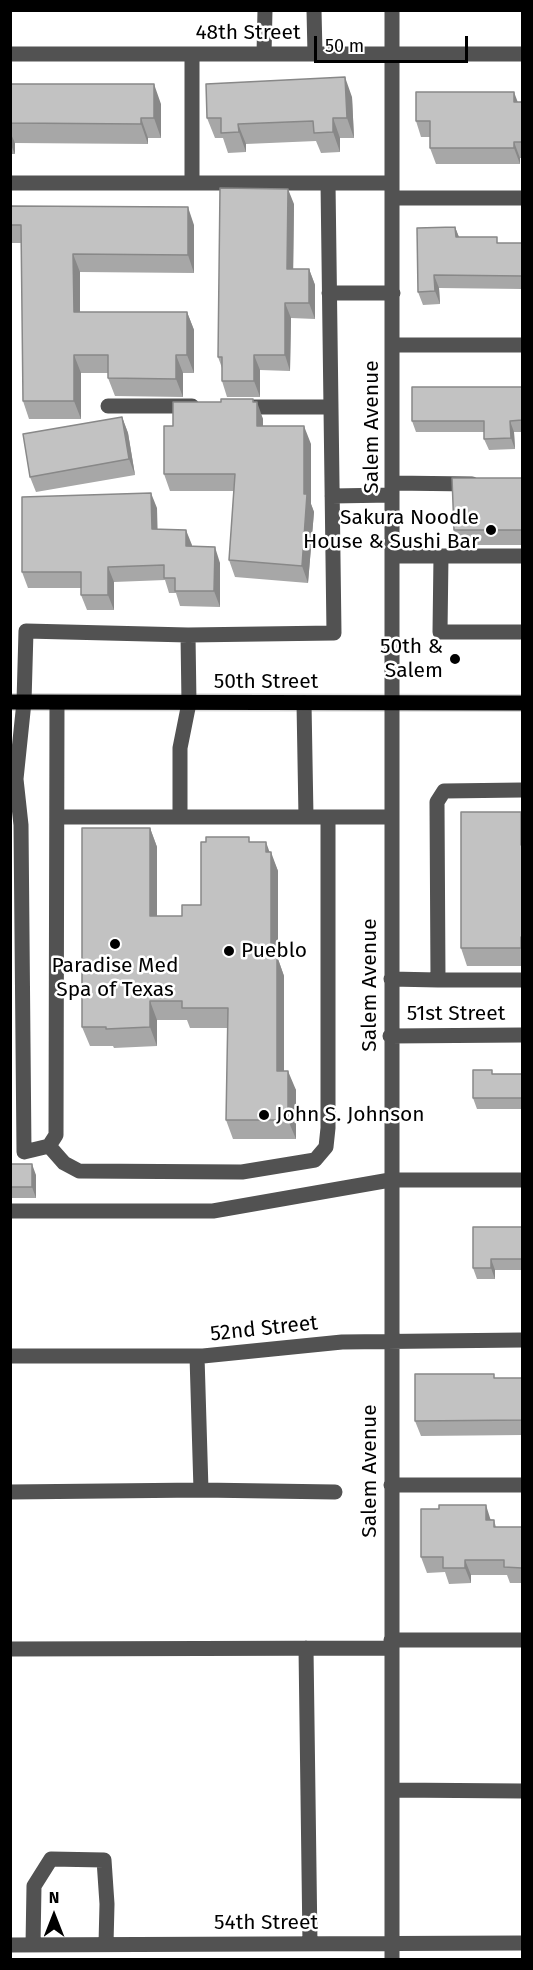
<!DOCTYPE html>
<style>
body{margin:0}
#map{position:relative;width:533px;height:1970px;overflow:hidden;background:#fff;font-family:"Fira Sans",sans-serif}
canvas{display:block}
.frame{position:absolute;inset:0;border:12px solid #000;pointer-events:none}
.north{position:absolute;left:24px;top:1886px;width:60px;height:60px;-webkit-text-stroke:4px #fff;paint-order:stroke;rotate:0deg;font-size:16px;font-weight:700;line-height:24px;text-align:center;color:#000}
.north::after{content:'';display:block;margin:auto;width:21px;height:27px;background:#000;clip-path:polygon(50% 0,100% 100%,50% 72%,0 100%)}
.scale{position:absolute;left:314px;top:36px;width:154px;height:27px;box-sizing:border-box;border:3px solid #000;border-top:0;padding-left:8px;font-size:18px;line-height:21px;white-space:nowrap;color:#000;-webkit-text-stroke:4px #fff;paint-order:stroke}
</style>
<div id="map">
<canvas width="533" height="1970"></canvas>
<div class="frame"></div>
<div class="north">N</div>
<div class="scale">50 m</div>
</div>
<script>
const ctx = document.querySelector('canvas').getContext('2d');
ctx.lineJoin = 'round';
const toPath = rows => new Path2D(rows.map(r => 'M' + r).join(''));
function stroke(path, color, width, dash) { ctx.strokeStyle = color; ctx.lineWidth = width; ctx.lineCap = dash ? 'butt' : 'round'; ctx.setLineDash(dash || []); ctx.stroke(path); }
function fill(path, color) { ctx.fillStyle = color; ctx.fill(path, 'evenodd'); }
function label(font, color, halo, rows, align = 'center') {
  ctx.font = font + ' "Fira Sans",sans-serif'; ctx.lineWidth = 5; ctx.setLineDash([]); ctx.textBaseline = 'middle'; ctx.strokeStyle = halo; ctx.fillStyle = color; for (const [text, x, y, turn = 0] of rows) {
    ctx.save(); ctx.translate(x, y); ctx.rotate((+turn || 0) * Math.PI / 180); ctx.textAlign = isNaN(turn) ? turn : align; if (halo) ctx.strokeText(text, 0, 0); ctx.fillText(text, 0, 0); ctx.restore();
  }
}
const major = toPath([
 [10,702,522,703]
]);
stroke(major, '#dbdbdb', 18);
stroke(toPath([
 [314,10,315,54],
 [10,54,522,54],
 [192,54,192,183],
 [264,54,265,10],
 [10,183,392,183],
 [392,198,522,198],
 [329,293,393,293],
 [393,345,522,345],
 [108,406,192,406],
 [240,407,331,407],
 [392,483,472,484],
 [332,496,392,495],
 [392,556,522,556],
 [441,556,440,632,522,632],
 [304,703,306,817],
 [10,778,16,779,24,702,26,631,188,635,334,633,328,183],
 [16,779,21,825,24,1152,49,1146,56,1135,57,703],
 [57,817,328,817],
 [180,817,180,748,189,703,188,635],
 [391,979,438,980,437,802,444,791,522,790],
 [438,980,522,980],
 [390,1036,522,1035],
 [49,1146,64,1163,79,1171,242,1172,315,1160,326,1147,328,1128,328,817,392,817],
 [10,1211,213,1211,390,1180,522,1180],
 [10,1356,203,1356,342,1342,522,1340],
 [391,1485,522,1485],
 [201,1490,335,1492],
 [10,1492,201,1490,197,1356],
 [391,1640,522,1640],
 [306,1648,310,1944],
 [10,1649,391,1648],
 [392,1790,522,1791],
 [10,1945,522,1943],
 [33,1945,34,1886,51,1859,104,1860,107,1904,106,1944],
 [392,1960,392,10]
]), '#525252', 15);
stroke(major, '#000', 15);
fill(toPath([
 [10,84,161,104,161,138,148,138,148,144,15,143,15,154,10,154],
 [352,97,354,138,340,138,340,152,321,153,316,141,246,144,246,152,228,153,223,138,215,138,207,118],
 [518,102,522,102,522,158,520,158,520,164,436,164,430,148,430,137,421,137,416,121],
 [294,204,293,269,309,269,315,285,315,319,291,318,290,371,260,370,260,397,227,397,222,381,222,368,218,357],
 [10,206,194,225,194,273,80,272,80,312,187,312,194,330,194,373,183,373,183,397,115,396,108,378,108,373,81,373,81,419,29,419,23,401,22,243,10,243],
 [455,227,459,237,499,243,522,243,522,289,439,288,440,304,423,305,418,292],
 [522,387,522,432,514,432,515,449,489,450,484,439,484,432,416,432,412,421],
 [254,402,263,419,263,426,311,444,311,504,314,512,308,583,235,577,229,560,234,491,170,491,164,474,173,426],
 [122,417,128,433,135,475,36,492,30,477],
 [522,478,522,545,459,545,454,530],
 [157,508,157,529,192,545,192,547,220,563,220,607,180,606,176,593,169,593,165,580,114,582,114,610,87,610,81,595,81,588,28,588,22,572],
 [522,816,522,966,467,966,461,948],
 [150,828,157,847,157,916,182,916,201,905,251,842,270,852,278,871,278,959,284,976,284,1071,296,1090,296,1139,233,1139,226,1120,228,1028,190,1028,187,1020,157,1020,157,1046,114,1048,113,1046,90,1046,82,1027],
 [494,1074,522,1074,522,1109,477,1109,473,1098],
 [10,1164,36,1175,36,1198,10,1198],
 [522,1227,522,1270,495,1270,495,1279,477,1279,473,1268],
 [495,1378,522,1378,522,1435,421,1436,415,1421],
 [439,1509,494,1520,496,1527,522,1527,522,1583,510,1583,507,1575,471,1575,471,1583,449,1584,445,1572,427,1573,421,1557]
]), '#a7a7a7');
fill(toPath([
 [345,77,352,97,354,138,347,118],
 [154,84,161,104,161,138,154,118],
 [514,92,520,108,514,102],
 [141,118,148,138,148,144,141,124],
 [333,118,340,138,340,152,333,132],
 [238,124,246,144,246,152,239,132],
 [10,132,15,143,15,154,10,143],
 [514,142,520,158,520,164,514,148],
 [288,189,294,204,293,285,287,269],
 [188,207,194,225,194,273,188,255],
 [455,227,460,240,456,237],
 [73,254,80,272,80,330,74,312],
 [309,269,315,285,315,319,309,303],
 [434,275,439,288,440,304,435,291],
 [285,303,291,318,290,371,285,355],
 [187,312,194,330,194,373,187,355],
 [74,355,81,373,81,419,74,401],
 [176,355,183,373,183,397,176,379],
 [254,355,260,370,260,397,254,381],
 [253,399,257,409,257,402,263,419,263,444,257,426],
 [122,417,128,433,135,475,129,459],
 [510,421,514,432,515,449,511,438],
 [304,426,311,444,311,504,314,512,308,583,302,566,304,494],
 [151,493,157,508,158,545,152,529],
 [186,530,192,545,191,562,186,546],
 [215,547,220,563,220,607,214,591],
 [108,567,114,582,114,610,108,595],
 [521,812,522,816,522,848,521,845],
 [150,828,157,847,157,936,150,916],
 [10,839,11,841,12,980,10,977],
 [266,842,271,856,271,852,278,871,278,959,284,976,284,1090,277,1071,274,956,271,947],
 [150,1001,157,1020,157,1046,150,1027],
 [288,1071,296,1090,296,1139,288,1120],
 [10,1090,11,1092,11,1130,10,1128],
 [32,1164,36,1175,36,1198,32,1187],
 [491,1259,495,1270,495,1279,491,1268],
 [486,1505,491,1521,486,1520],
 [465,1560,471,1575,471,1583,465,1568]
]), '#888');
const building = toPath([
 [345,77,347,118,333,118,333,132,314,133,313,121,238,124,239,132,221,133,221,118,207,118,206,84,345,77],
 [10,84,154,84,154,118,141,118,141,124,10,123,10,84],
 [416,92,514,92,514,102,522,102,522,142,514,142,514,148,430,148,430,121,416,121,416,92],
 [220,188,288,189,287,269,309,269,309,303,285,303,285,355,254,355,254,381,222,381,222,357,218,357,220,188],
 [10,206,188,207,188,255,73,254,74,312,187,312,187,355,176,355,176,379,108,378,108,355,74,355,74,401,23,401,21,225,10,225,10,206],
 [455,227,456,237,497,237,497,243,522,243,522,276,434,275,435,291,418,292,417,228,455,227],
 [412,387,522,387,522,420,510,421,511,438,484,439,484,421,412,421,412,387],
 [221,399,253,399,253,402,257,402,257,426,304,426,304,494,307,494,302,566,229,560,235,474,164,474,164,426,173,426,173,402,221,402,221,399],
 [122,417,129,459,30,477,23,434,122,417],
 [452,478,522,478,522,530,454,530,452,478],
 [151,493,152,529,186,530,186,546,215,547,214,591,175,591,175,578,164,578,164,565,108,567,108,595,81,595,81,572,22,572,22,497,151,493],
 [461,812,521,812,521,845,522,845,522,937,521,937,521,948,461,948,461,812],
 [82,828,150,828,150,916,182,916,182,905,201,905,201,842,206,842,206,837,249,837,249,842,266,842,266,852,271,852,271,947,274,947,274,956,277,956,277,1071,288,1071,288,1120,226,1120,228,1008,182,1008,182,1001,150,1001,150,1027,106,1029,106,1027,82,1027,82,828],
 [473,1070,492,1070,492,1074,522,1074,522,1098,473,1098,473,1070],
 [10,1164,32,1164,32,1187,10,1187,10,1164],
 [473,1227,522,1227,522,1259,491,1259,491,1268,473,1268,473,1227],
 [415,1374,494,1374,494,1378,522,1378,522,1420,415,1421,415,1374],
 [439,1505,486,1505,486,1520,494,1520,494,1527,522,1527,522,1568,504,1567,504,1560,465,1560,465,1568,443,1568,443,1557,421,1557,421,1509,439,1509,439,1505]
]);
fill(building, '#c2c2c2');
stroke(building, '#888', 1.5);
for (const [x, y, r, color] of [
 [491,530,6,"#000"],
 [455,659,6,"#000"],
 [115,944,6,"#000"],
 [229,951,6,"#000"],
 [264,1115,6,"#000"]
]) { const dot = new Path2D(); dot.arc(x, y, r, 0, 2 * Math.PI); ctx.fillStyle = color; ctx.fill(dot); stroke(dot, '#fff', 2); }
label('21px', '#000', '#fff', [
 ["48th Street",248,33],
 ["Salem Avenue",372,427,-90],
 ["50th Street",266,682],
 ["Salem Avenue",370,985,-90],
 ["51st Street",456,1014],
 ["52nd Street",264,1329,-6],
 ["Salem Avenue",370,1471,-90],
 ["54th Street",266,1923]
]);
label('21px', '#000', '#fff', [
 ["Sakura Noodle",479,518],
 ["House & Sushi Bar",479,542],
 ["50th &",443,647],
 ["Salem",443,671],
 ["Pueblo",241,951,"left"],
 ["Paradise Med",115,966,"center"],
 ["Spa of Texas",115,990,"center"],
 ["John S. Johnson",276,1115,"left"]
], 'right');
</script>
